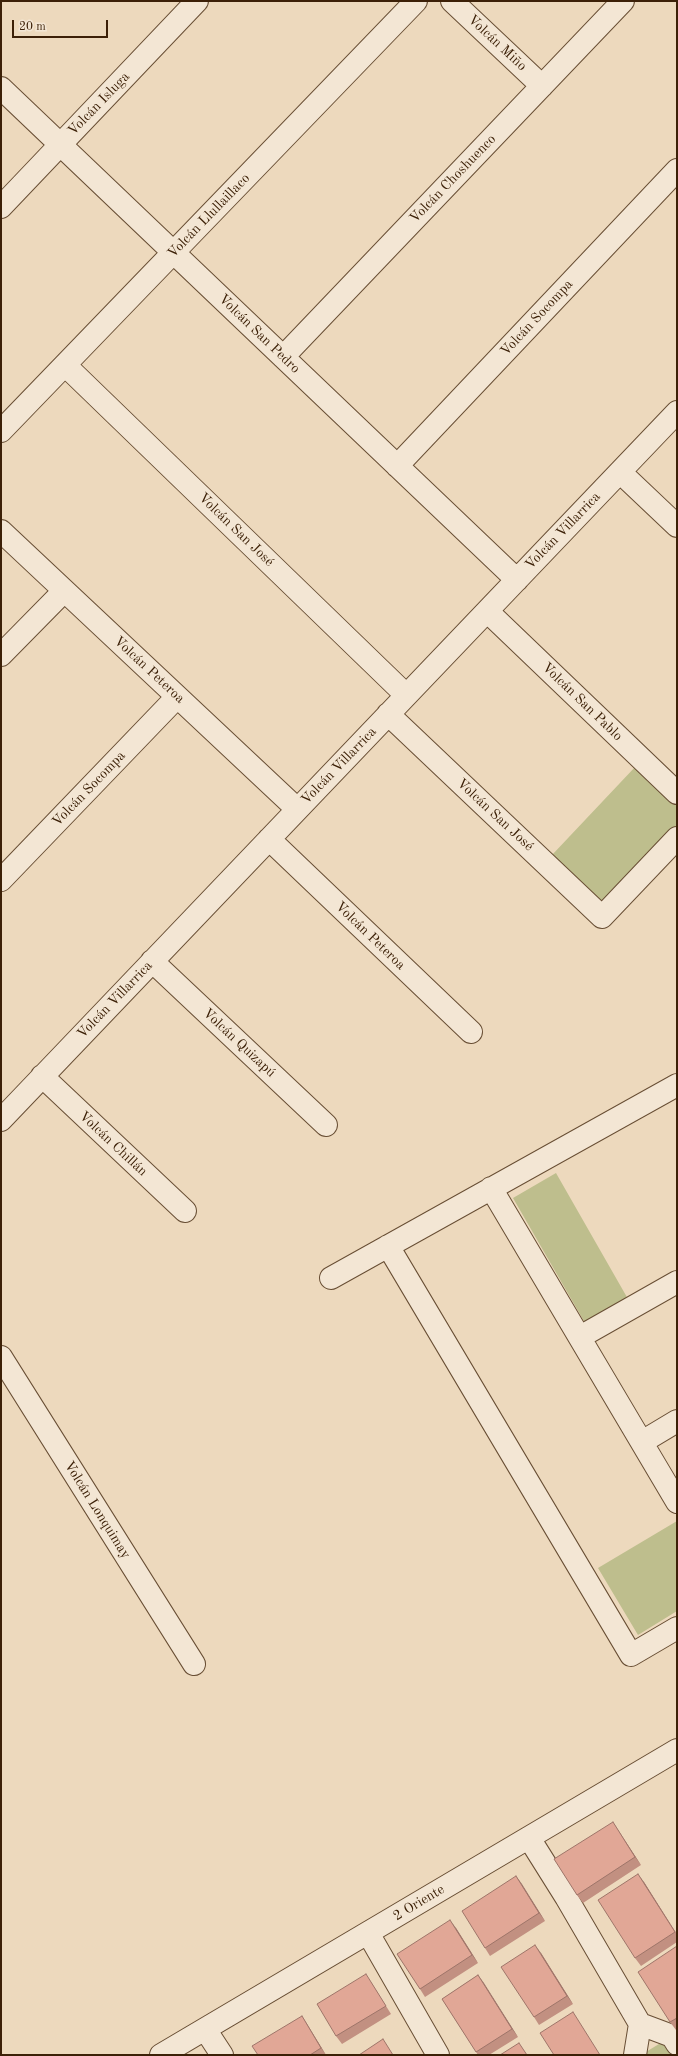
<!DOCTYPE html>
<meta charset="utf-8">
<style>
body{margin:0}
#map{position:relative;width:678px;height:2056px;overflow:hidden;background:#edd9bd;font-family:"Old Standard TT",serif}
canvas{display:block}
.frame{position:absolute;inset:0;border:2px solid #3c2007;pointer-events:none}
.scale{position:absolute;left:12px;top:20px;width:96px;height:18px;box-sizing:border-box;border:2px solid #3c2007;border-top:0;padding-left:5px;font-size:12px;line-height:14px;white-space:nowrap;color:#3c2007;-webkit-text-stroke:3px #f3e6d4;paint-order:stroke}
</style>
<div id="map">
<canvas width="678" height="2056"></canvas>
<div class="frame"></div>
<div class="scale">20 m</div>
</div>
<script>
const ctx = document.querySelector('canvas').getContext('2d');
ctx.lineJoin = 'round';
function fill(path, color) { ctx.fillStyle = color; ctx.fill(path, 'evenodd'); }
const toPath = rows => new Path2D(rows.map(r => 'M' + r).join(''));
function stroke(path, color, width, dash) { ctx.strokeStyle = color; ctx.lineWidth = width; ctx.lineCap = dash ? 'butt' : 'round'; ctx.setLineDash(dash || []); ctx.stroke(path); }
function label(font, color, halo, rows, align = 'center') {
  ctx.font = font + ' "Old Standard TT",serif'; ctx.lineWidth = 3; ctx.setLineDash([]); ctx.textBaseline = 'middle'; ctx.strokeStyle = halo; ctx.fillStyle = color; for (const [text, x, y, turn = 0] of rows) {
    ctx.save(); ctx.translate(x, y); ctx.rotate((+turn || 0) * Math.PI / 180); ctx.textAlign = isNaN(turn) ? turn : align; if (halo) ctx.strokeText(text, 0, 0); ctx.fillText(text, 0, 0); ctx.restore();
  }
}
fill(toPath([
 [636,766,677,805,677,825,603,904,552,855],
 [556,1173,628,1299,585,1323,513,1198],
 [677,1521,677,1611,638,1635,598,1568],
 [672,2036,677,2044,677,2055,641,2055]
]), '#bebe8d');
const minor = toPath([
 [452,1,542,86],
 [1,88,517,580],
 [1,207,197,1],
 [283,357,623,1],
 [65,365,406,695],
 [1,431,416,1],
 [397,466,677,170],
 [620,472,677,526],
 [1,531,297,809],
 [487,611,677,793],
 [1,655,64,591],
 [388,714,602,917,677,838],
 [269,839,471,1032],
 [1,880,177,697],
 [152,961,326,1125],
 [42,1076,185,1211],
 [1,1120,677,412],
 [491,1188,677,1502],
 [388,1246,631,1655,677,1628],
 [331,1278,677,1085],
 [580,1337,677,1282],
 [1,1357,194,1664],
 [642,1442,677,1421],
 [529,1838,566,1897,640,2024],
 [368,1933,438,2055],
 [205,2029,222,2055],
 [161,2055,677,1750],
 [635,2055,640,2024,672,2036,677,2044]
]);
stroke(minor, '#684e34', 24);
stroke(minor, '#f3e6d4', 22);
fill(toPath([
 [613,1822,641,1865,583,1903,577,1895],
 [516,1876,545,1921,490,1956,485,1948],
 [644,1882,677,1934,677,1942,641,1966,635,1958],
 [456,1928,478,1963,425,1997,420,1989],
 [677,1946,677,2030,676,2030,670,2022],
 [541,1953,573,2004,539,2025,534,2017],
 [478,1975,518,2037,489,2055,478,2055,442,1999],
 [371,1982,391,2014,342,2044,336,2036],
 [302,2016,307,2024,326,2055,258,2055]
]), '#c29081');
fill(toPath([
 [613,1822,618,1830,641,1865,635,1857],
 [638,1874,644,1882,677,1935],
 [516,1876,522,1884,545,1921,539,1913],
 [450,1920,456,1928,478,1963,472,1955],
 [535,1945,541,1953,573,2004,567,1996],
 [478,1975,484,1983,518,2037,512,2029],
 [302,2016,307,2024,326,2055,321,2048]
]), '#9e7569');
const building = toPath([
 [613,1822,635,1857,577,1895,554,1859,613,1822],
 [638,1874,675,1932,635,1958,598,1900,638,1874],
 [516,1876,539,1913,485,1948,462,1911,516,1876],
 [450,1920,472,1955,420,1989,397,1954,450,1920],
 [535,1945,567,1996,534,2017,501,1967,535,1945],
 [677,1946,677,2018,670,2022,638,1972,677,1946],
 [366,1974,386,2006,336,2036,317,2004,366,1974],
 [478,1975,512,2029,476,2052,442,1999,478,1975],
 [573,2012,600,2055,554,2055,540,2033,573,2012],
 [302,2016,321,2048,310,2055,258,2055,252,2046,302,2016],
 [383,2039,393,2055,359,2055,383,2039],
 [519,2043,527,2055,500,2055,519,2043]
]);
fill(building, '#e1a796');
stroke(building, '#9e7569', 1);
label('14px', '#3c2007', '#f3e6d4', [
 ["Volcán Miño",497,43,43],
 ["Volcán Isluga",99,104,-46],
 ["Volcán Choshuenco",453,179,-46],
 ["Volcán Llullaillaco",209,216,-46],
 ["Volcán Socompa",537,318,-47],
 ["Volcán San Pedro",259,334,44],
 ["Volcán San José",236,530,44],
 ["Volcán Villarrica",563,531,-46],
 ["Volcán Peteroa",149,670,43],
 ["Volcán San Pablo",582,702,44],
 ["Volcán Villarrica",339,766,-46],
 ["Volcán Socompa",89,789,-46],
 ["Volcán San José",495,815,43],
 ["Volcán Peteroa",370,936,44],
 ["Volcán Villarrica",115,1000,-46],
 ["Volcán Quizapú",239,1043,43],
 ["Volcán Chillán",113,1144,43],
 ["Volcán Lonquimay",97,1510,58],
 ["2 Oriente",419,1903,-31]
]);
</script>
